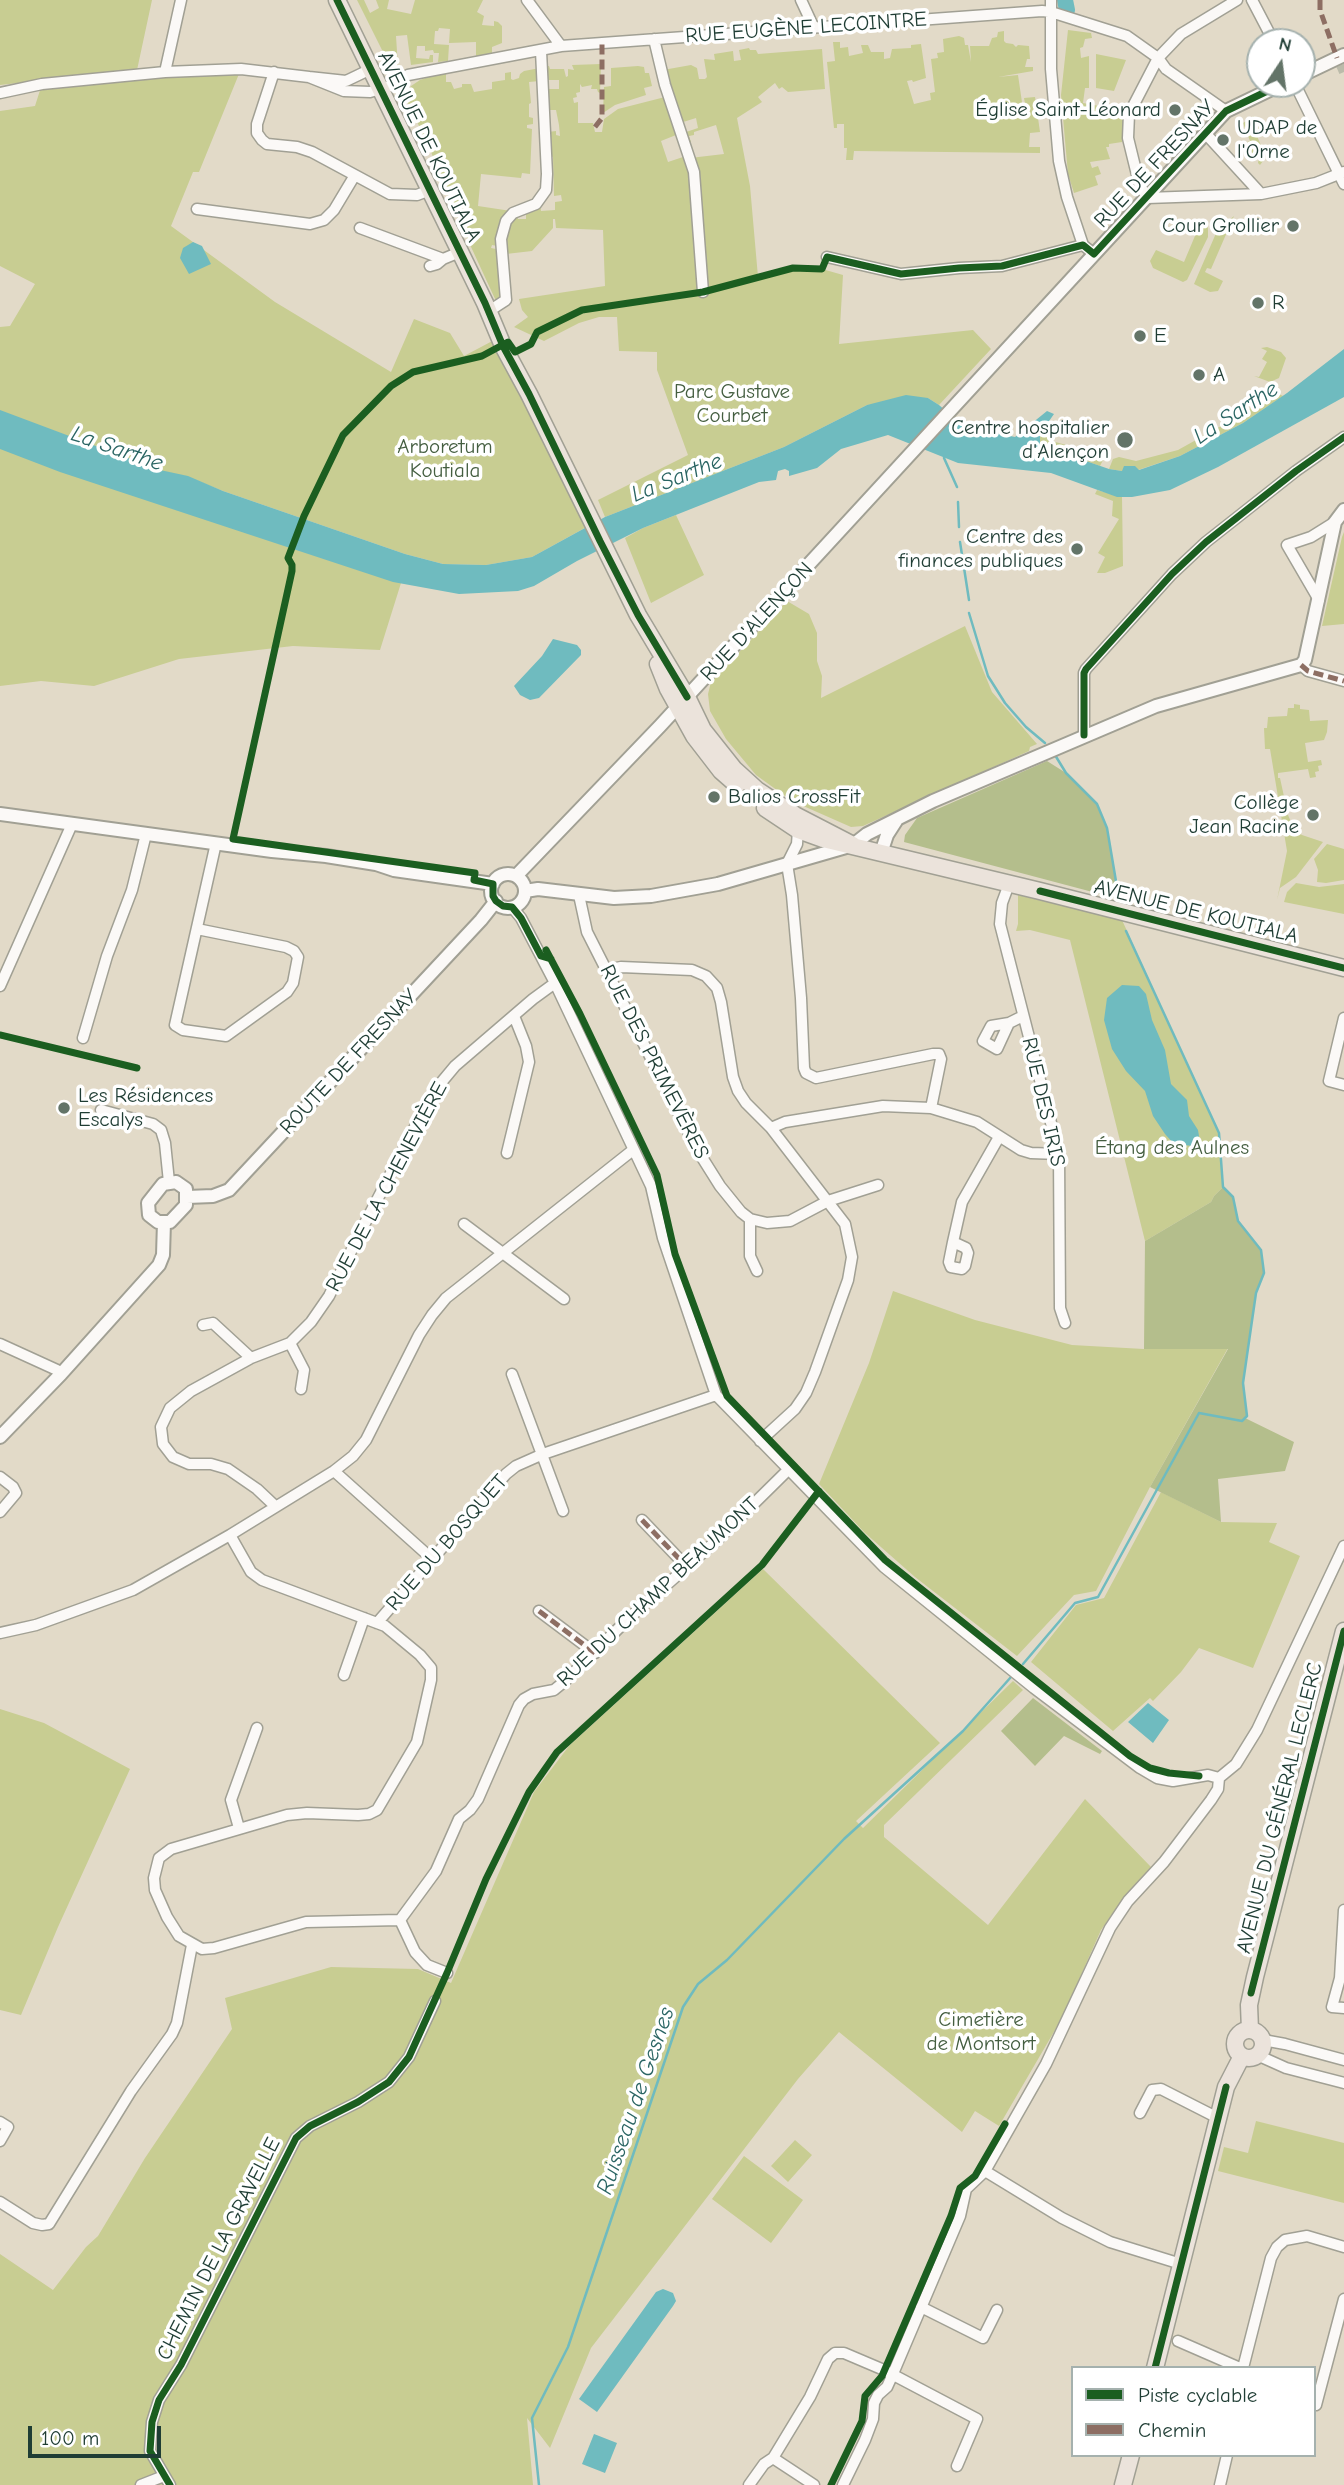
<!DOCTYPE html>
<meta charset="utf-8">
<style>
body{margin:0}
#map{position:relative;width:1344px;height:2485px;overflow:hidden;background:#e2dac8;font-family:"Comic Neue",sans-serif}
canvas{display:block}
.legend{position:absolute;left:1071px;top:2366px;width:245px;height:91px;box-sizing:border-box;background:#fff;border:2px solid #a5b1ae;margin:0;padding:9px 12px;list-style:none;font-size:21px;color:#1f3d34}
.legend li{display:flex;align-items:center;gap:14px;height:35px}
.legend b{width:35px;border:2px solid #a5b1ae}
.north{position:absolute;left:1246px;top:28px;width:70px;height:70px;box-sizing:border-box;background:#fff;border:2px solid #a5b1ae;border-radius:50%;rotate:13deg;font-size:19px;font-weight:700;line-height:28px;text-align:center;color:#1f3d34}
.north::after{content:'';display:block;margin:auto;width:24px;height:32px;background:#637468;clip-path:polygon(50% 0,100% 100%,50% 72%,0 100%)}
.scale{position:absolute;left:28px;top:2426px;width:133px;height:32px;box-sizing:border-box;border:4px solid #1f3d34;border-top:0;padding-left:9px;font-size:21px;line-height:24px;white-space:nowrap;color:#1f3d34;-webkit-text-stroke:5px #fff;paint-order:stroke}
</style>
<div id="map">
<canvas width="1344" height="2485"></canvas>
<ul class="legend">
<li><b style="height:9px;background:#1b5e20"></b>Piste cyclable</li>
<li><b style="height:9px;background:#8d6e63"></b>Chemin</li>
</ul>
<div class="north">N</div>
<div class="scale">100 m</div>
</div>
<script>
const ctx = document.querySelector('canvas').getContext('2d');
ctx.lineJoin = 'round';
function fill(path, color) { ctx.fillStyle = color; ctx.fill(path, 'evenodd'); }
const toPath = rows => new Path2D(rows.map(r => 'M' + r).join(''));
function stroke(path, color, width, dash) { ctx.strokeStyle = color; ctx.lineWidth = width; ctx.lineCap = dash ? 'butt' : 'round'; ctx.setLineDash(dash || []); ctx.stroke(path); }
function label(font, color, halo, rows, align = 'center') {
  ctx.font = font + ' "Comic Neue",sans-serif'; ctx.lineWidth = 7; ctx.setLineDash([]); ctx.textBaseline = 'middle'; ctx.strokeStyle = halo; ctx.fillStyle = color; for (const [text, x, y, turn = 0] of rows) {
    ctx.save(); ctx.translate(x, y); ctx.rotate((+turn || 0) * Math.PI / 180); ctx.textAlign = isNaN(turn) ? turn : align; if (halo) ctx.strokeText(text, 0, 0); ctx.fillText(text, 0, 0); ctx.restore();
  }
}
fill(toPath([
 [0,0,152,0,137,70,0,85],
 [357,0,364,0,370,13,379,8,376,0,389,0,387,9,411,14,415,0,483,0,477,12,484,16,482,25,494,26,494,21,498,22,502,26,502,43,492,47,492,54,490,56,476,58,476,42,449,43,450,29,439,28,438,31,435,31,434,44,449,45,448,61,438,62,439,53,434,53,433,50,425,51,425,46,417,46,416,58,429,59,430,55,433,55,433,62,411,65,407,35,396,36,398,67,387,60],
 [1068,30,1091,33,1092,38,1085,39,1083,47,1080,48,1081,58,1089,56,1089,88,1085,88,1083,103,1110,108,1125,114,1122,142,1109,144,1109,147,1106,147,1110,159,1090,162,1092,168,1098,166,1101,174,1095,176,1098,185,1074,193,1068,174,1061,95],
 [1004,31,1004,41,1006,43,1013,44,1016,47,1018,45,1029,46,1030,59,1027,59,1025,67,1033,67,1033,71,998,77,1018,75,1023,109,1026,109,1024,98,1035,97,1040,132,1030,133,1029,147,1040,147,1040,153,854,151,853,160,846,160,847,148,844,148,844,124,837,124,837,128,834,128,827,62,835,61,833,42,840,42,840,48,848,47,849,56,863,53,861,45,868,45,871,52,884,52,884,59,890,58,892,49,911,48,911,45,921,44,926,78,913,82,912,80,907,81,914,104,931,100,930,93,935,92,931,59,938,58,937,53,944,52,943,39,959,36,964,38,965,45,968,45,971,62,970,46,989,46,992,38,997,37,998,32],
 [749,48,750,50,756,50,758,54,822,49,825,89,788,92,782,87,779,89,775,83,758,97,762,102,737,118,750,186,758,277,793,268,822,269,843,275,839,344,973,330,991,349,939,405,928,398,867,405,784,447,605,517,598,500,688,455,657,370,657,352,619,351,617,317,599,317,579,323,544,341,514,327,528,317,522,310,519,299,605,286,603,230,556,228,555,219,553,219,553,228,532,251,506,254,505,240,510,222,518,215,518,219,526,219,526,211,540,204,541,211,555,210,555,202,562,201,561,195,554,196,553,157,550,156,548,132,556,131,556,135,560,136,559,125,556,110,549,110,547,108,547,89,559,89,559,80,547,80,546,66,549,66,550,69,564,69,566,77,568,76,568,69,574,70,572,65,601,64,600,93,598,92,597,89,591,89,592,85,582,87,580,84,580,92,576,93,577,97,573,98,574,103,578,102,578,123,593,123,595,132,602,132,604,119,618,109,669,96,681,133,661,141,668,162,689,155,690,158,724,154,716,125,694,132,694,135,689,136,691,142,686,144,683,133,698,128,696,118,680,123,663,70,691,65,697,68,699,79,705,79,707,77,704,59,715,60,714,54,733,51,734,61,741,60,739,50],
 [1096,54,1126,60,1114,91,1096,88],
 [638,66,644,67,645,73,649,73,652,86,644,88,646,95,615,105,603,113,604,87,611,86,611,68],
 [540,68,540,81,529,82,531,103,529,104,529,117,533,118,533,124,527,125,527,128,532,129,530,174,522,173,521,178,481,174,478,206,511,211,500,229,497,246,492,245,491,248,496,249,502,296,496,301,448,197,430,149,408,103,406,94,411,86,420,80,440,73,446,72,446,82,451,82,454,89,462,87,462,84,471,84,474,92,492,89,492,82,505,80,505,73,511,72,511,79,513,80,519,78,520,74,524,71],
 [241,69,199,172,193,172,171,226,275,302,391,372,414,319,450,333,464,356,498,338,592,524,532,557,486,565,443,564,405,554,223,491,188,477,171,508,401,583,380,650,293,646,179,659,94,686,41,681,0,686,0,327,10,326,35,284,0,266,0,111,35,106,42,84],
 [1254,116,1261,134,1257,136,1266,157,1260,165,1258,163,1259,158,1254,159,1247,142,1250,141,1243,123],
 [1234,216,1211,269,1207,268,1205,272,1223,281,1218,291,1210,292,1194,284,1217,231],
 [1200,224,1206,225,1208,228,1208,237,1187,280,1183,282,1153,268,1150,261,1156,250,1184,262],
 [1267,347,1281,352,1286,358,1279,378,1270,382,1254,376,1259,377,1267,362,1262,359,1267,351,1261,348],
 [1275,392,1283,396,1243,423,1180,456,1138,470,1122,471,1109,469,1113,459,1119,457,1136,461,1178,450,1239,416],
 [1043,430,1052,441,1105,456,1100,466,1039,444,1040,434],
 [1097,490,1122,497,1123,566,1105,573,1097,573,1105,557,1098,553,1119,519,1112,516,1113,501,1095,494],
 [676,515,704,575,651,603,625,538,643,528],
 [1344,532,1344,624,1322,626,1342,537],
 [787,601,809,614,817,633,817,661,822,676,821,698,965,626,992,692,1037,744,1030,747,1029,751,863,826,851,827,792,801,756,775,726,739,710,711,708,694,711,682],
 [1294,704,1300,705,1300,709,1309,710,1310,721,1328,720,1327,732,1324,740,1305,743,1308,762,1321,760,1322,765,1318,766,1319,771,1315,772,1316,777,1310,778,1308,769,1278,773,1278,778,1280,778,1288,815,1294,829,1302,835,1323,842,1296,877,1280,888,1277,900,1287,851,1270,749,1265,749,1264,728,1267,728,1268,717,1287,716,1288,708,1294,708],
 [1327,844,1344,849,1344,880,1326,883,1317,882,1318,870,1314,859],
 [1296,883,1319,887,1344,884,1344,914,1284,902,1287,892],
 [1018,895,1122,920,1219,1133,1223,1187,1214,1196,1211,1202,1145,1241,1070,940,1030,930,1016,931,1018,924],
 [893,1291,975,1320,1072,1345,1144,1349,1228,1348,1150,1487,1096,1591,1074,1595,1017,1656,915,1577,865,1533,819,1484,869,1363],
 [1161,1492,1221,1522,1277,1523,1269,1542,1300,1556,1253,1668,1199,1648,1181,1672,1153,1701,1150,1698,1113,1731,1031,1662,1076,1605,1104,1598],
 [763,1569,940,1743,856,1821,863,1828,1013,1681,1023,1690,884,1825,884,1837,988,1925,1085,1799,1151,1867,1127,1893,1101,1930,1062,2018,999,2126,975,2111,962,2132,839,2032,798,2079,591,2348,550,2448,527,2418,533,2485,0,2485,0,2254,53,2290,86,2247,98,2236,145,2158,232,2029,225,1998,331,1967,418,1969,451,1983,534,1792,569,1746],
 [0,1709,44,1723,130,1769,58,1927,21,2015,0,2010],
 [1256,2121,1344,2143,1344,2203,1218,2171,1224,2147,1248,2153],
 [795,2140,812,2155,788,2182,771,2166],
 [744,2156,803,2200,771,2243,712,2199]
]), '#c8cd92');
fill(toPath([
 [1047,761,1066,773,1097,804,1107,827,1119,899,904,842,905,835,917,818],
 [1223,1187,1233,1197,1238,1221,1261,1249,1264,1273,1256,1293,1243,1383,1247,1416,1245,1418,1294,1442,1285,1471,1218,1479,1221,1522,1150,1487,1228,1349,1144,1349,1145,1241,1211,1202,1214,1196],
 [1033,1698,1102,1751,1100,1754,1064,1736,1035,1766,1001,1731]
]), '#b4be8c');
fill(toPath([
 [193,242,202,246,211,264,189,274,180,258,183,248],
 [1344,349,1344,397,1218,467,1170,490,1132,497,1117,497,1051,473,958,463,888,435,841,449,817,468,789,476,789,471,785,469,778,471,776,480,759,482,643,528,577,561,534,586,518,591,459,594,393,582,60,472,0,449,0,410,160,470,188,476,223,491,405,554,443,564,486,565,532,557,605,517,784,447,867,405,906,395,928,398,939,405,963,426,1015,437,1047,411,1054,414,1040,434,1040,444,1049,448,1057,446,1060,452,1109,469,1122,471,1124,466,1135,466,1139,470,1180,456,1243,423,1287,393],
 [553,639,577,645,581,650,581,655,539,698,530,700,520,695,514,686,542,656],
 [1122,985,1139,986,1146,994,1152,1020,1165,1050,1171,1084,1187,1100,1189,1116,1198,1130,1199,1136,1193,1146,1174,1144,1165,1134,1153,1116,1145,1091,1126,1071,1112,1049,1104,1020,1107,998],
 [1148,1703,1169,1720,1153,1743,1128,1722],
 [663,2289,673,2293,676,2301,673,2306,597,2412,579,2399,656,2292],
 [594,2434,617,2443,605,2473,582,2464]
]), '#6fbbbf');
stroke(toPath([
 [944,458,957,487],
 [958,502,959,527],
 [960,542,969,600],
 [969,613,988,676,1005,703,1026,727,1045,743],
 [1055,755,1066,773,1097,804,1107,828,1119,899],
 [1023,1664,1075,1603,1098,1597,1199,1413,1242,1421,1247,1416,1243,1383,1256,1293,1264,1273,1261,1250,1238,1221,1233,1197,1223,1187,1219,1133,1126,931],
 [539,2485,532,2418,568,2347,683,2007,698,1984,727,1960,844,1839,963,1731,1011,1677]
]), '#6fbbbf', 2.5);
stroke(toPath([
 [1065,0,1067,10]
]), '#6fbbbf', 16);
stroke(toPath([
 [1341,65,1344,72]
]), '#bba', 10, [10, 5]);
const minor = toPath([
 [527,0,561,46],
 [801,0,814,28],
 [1051,0,1051,69,1059,161,1067,197,1083,245,1094,254],
 [1237,0,1181,34,1158,58,1129,114,1128,138,1139,183,1147,198,1261,194],
 [1252,0,1274,42],
 [654,39,665,85,694,172,703,292],
 [371,69,346,81,309,77,344,91,370,92,394,85,408,75,561,46,1042,11,1051,12,1127,36,1158,58,1166,69,1226,111],
 [165,72,181,0],
 [274,72,257,124,257,133,262,140,267,144,297,147,312,152,390,194,417,195,430,190],
 [1295,84,1344,184],
 [0,93,42,84,165,72,241,69,309,77],
 [1206,134,1261,194,1316,183,1344,172],
 [197,209,310,224,324,220,334,210,355,175],
 [360,228,443,259,460,252],
 [827,257,901,274,959,268,1002,266,1083,245],
 [430,266,437,264,443,259],
 [489,311,506,300,501,239,506,221,513,213,536,204,546,190,547,174,541,51],
 [1319,600,1287,545,1311,537,1335,522],
 [1301,665,1308,671,1344,681],
 [1084,735,1084,673,1086,669,1172,574,1206,542,1296,471,1344,437],
 [798,830,797,844,787,864,792,895,801,998,804,1068,806,1073,816,1078,933,1054,939,1054,941,1059,931,1108],
 [1009,884,1002,903,1000,924,1059,1154,1060,1308,1065,1323],
 [579,895,587,932,698,1151,720,1186,741,1212,750,1219,767,1223,790,1221,828,1201,878,1185],
 [512,907,521,918,555,983,651,1186,663,1238,716,1395,884,1567,1034,1688,1140,1768,1157,1778,1173,1781,1208,1775,1219,1778],
 [197,929,286,947,294,951,298,957,293,983,287,992,226,1036,183,1030,175,1025,216,843],
 [606,970,621,967,692,970,706,976,717,988,721,1002,733,1077,738,1091,746,1103,771,1128,845,1224,852,1257,848,1280,815,1372,806,1393,795,1409,760,1441],
 [0,986,72,824],
 [1344,1018,1329,1081,1344,1085],
 [1009,1023,997,1049,983,1041,991,1026,1009,1023,1023,1016],
 [83,1038,107,956,132,890,146,834],
 [101,1110,153,1124,161,1130,165,1143,169,1182],
 [771,1128,785,1122,883,1106,931,1108,977,1122,1021,1150,1031,1153,1059,1154],
 [507,1153,529,1062,526,1046,514,1016],
 [750,1219,750,1256,757,1271],
 [464,1224,564,1299],
 [953,1242,966,1248,968,1253,965,1266,962,1269,951,1267,949,1262,953,1242,962,1202,999,1137],
 [203,1325,213,1323,251,1358],
 [290,1343,304,1370,301,1389],
 [0,1344,57,1370,61,1374],
 [512,1374,563,1511],
 [334,1471,431,1558],
 [0,1477,13,1487,16,1493,0,1512],
 [275,1506,257,1489,228,1469,211,1464,189,1464,173,1457,163,1444,161,1427,170,1408,191,1391,251,1358,290,1343,311,1322,329,1296,364,1225,429,1100,440,1084,455,1066,533,999,555,983],
 [642,1520,687,1567],
 [230,1535,251,1572,262,1580,385,1626,420,1655,431,1668,431,1680,417,1742,377,1810,369,1814,358,1815,307,1813,287,1815,171,1849,159,1858,154,1878,155,1890,167,1917,179,1936,202,1949,214,1948,306,1922,400,1920,436,1871,459,1819,470,1810,478,1799,519,1705,524,1699,533,1694,554,1690,565,1681,628,1619,716,1541,788,1470],
 [539,1611,595,1653],
 [377,1623,506,1474,516,1466,543,1454,716,1395],
 [0,1633,36,1625,133,1590,230,1535,334,1471,353,1456,366,1440,419,1335,432,1315,446,1298,633,1150],
 [344,1675,364,1618],
 [239,1828,231,1800,257,1728],
 [1344,1910,1340,1978,1332,2007,1344,2008],
 [400,1920,415,1952,427,1965,447,1973],
 [1263,2040,1285,2044,1344,2060],
 [1257,2055,1286,2068,1344,2083],
 [1140,2113,1152,2090,1161,2089,1218,2118],
 [0,2122,8,2127,0,2141],
 [985,2171,1062,2218,1110,2242,1181,2264],
 [0,2202,33,2223,42,2225,49,2224,131,2091,172,2034,177,2023,192,1945],
 [921,2307,983,2338,997,2310],
 [1178,2341,1240,2368],
 [1243,2368,1271,2258,1277,2247,1285,2240,1307,2236,1344,2247],
 [1314,2404,1316,2405,1344,2299],
 [141,2485,164,2476],
 [170,2485,150,2451,152,2422,159,2400,181,2365,296,2138,310,2126,358,2102,389,2082,409,2057,435,2001],
 [749,2485,764,2464,773,2458],
 [814,2485,773,2458,810,2397,828,2359,835,2353,844,2353,884,2370,977,2419,957,2466],
 [843,2485,865,2440,873,2419,874,2403,878,2395,887,2387,892,2376,960,2216,966,2189,985,2171,1046,2064,1110,1928,1128,1901,1164,1862,1211,1800,1218,1789,1219,1778,1236,1764,1257,1730,1344,1546],
 [1220,2485,1227,2455]
]);
const tertiary = toPath([
 [1302,75,1344,55],
 [0,814,272,851,326,856,376,864,394,870,493,884],
 [881,853,887,835,896,821],
 '491 891a17 17 0 1 1 34 0a17 17 0 1 1-34 0Z',
 [516,876,660,726,1226,111,1282,84],
 [525,891,538,889,614,898,651,896,718,884,853,845,867,834,933,801,1156,706,1301,665,1305,660,1335,522,1344,510],
 [176,1182,186,1189,186,1205,170,1222,158,1222,149,1215,148,1203,163,1184,176,1182],
 [187,1197,213,1196,229,1190,481,920,496,901],
 [0,1437,61,1374,159,1265,163,1255,164,1222]
]);
const primary = toPath([
 [337,0,485,303,503,346,529,394,638,615,687,697,703,730,734,769,757,790,795,815,853,845],
 [658,664,668,689,694,736,721,771,737,785],
 [765,808,798,830,823,839,1040,891,1344,968],
 [1250,2030,1249,2005,1255,1977,1344,1631],
 '1235 2044a14 14 0 1 1 28 0a14 14 0 1 1-28 0Z',
 [1155,2368,1226,2087,1242,2056],
 [1123,2485,1131,2455]
]);
stroke(minor, '#a1a094', 13);
stroke(tertiary, '#a1a094', 16);
stroke(primary, '#a1a094', 19);
stroke(minor, '#fbf9f7', 10);
stroke(tertiary, '#fbf9f7', 12);
stroke(primary, '#ebe3db', 16);
stroke(toPath([
 [1320,0,1320,10,1337,58],
 [595,127,602,118,602,43],
 [1301,665,1308,671,1344,681],
 [642,1520,687,1567],
 [539,1611,595,1653]
]), '#8d6e63', 5, [10, 5]);
stroke(toPath([
 [337,0,485,303,503,346,529,394,600,541,638,615,687,697],
 [1084,735,1084,673,1086,669,1172,574,1206,542,1296,471,1344,437],
 [1040,891,1344,968],
 [546,950,580,1014,657,1175,675,1254,727,1396,885,1560,1130,1756,1150,1768,1169,1773,1199,1776],
 [551,959,541,956,521,918,512,907,503,906,496,901,493,896,493,884,474,880,475,873,233,839,292,571,292,565,288,558,304,516,343,435,391,386,413,372,482,356,508,342,515,352,531,344,537,332,582,310,703,292,793,268,822,269,827,257,901,274,959,268,1002,266,1083,245,1094,254,1226,111,1282,84],
 [0,1035,137,1068],
 [1251,1993,1344,1631],
 [1155,2368,1226,2087],
 [170,2485,150,2451,152,2422,159,2400,181,2365,296,2138,310,2126,358,2102,389,2082,409,2057,447,1973,486,1879,529,1792,557,1752,762,1565,819,1491],
 [831,2485,862,2421,865,2396,882,2376,951,2216,960,2188,975,2176,1005,2124]
]), '#1b5e20', 7);
for (const [x, y, r, color] of [
 [1175,110,7,"#637468"],
 [1223,140,7,"#637468"],
 [1293,226,7,"#637468"],
 [1258,303,7,"#637468"],
 [1140,336,7,"#637468"],
 [1199,375,7,"#637468"],
 [1125,440,9,"#637468"],
 [1077,549,7,"#637468"],
 [714,797,7,"#637468"],
 [1313,815,7,"#637468"],
 [64,1108,7,"#637468"]
]) { const dot = new Path2D(); dot.arc(x, y, r, 0, 2 * Math.PI); ctx.fillStyle = color; ctx.fill(dot); stroke(dot, '#fff', 2.5); }
label('21px', '#1f3d34', '#fff', [
 ["RUE EUGÈNE LECOINTRE",806,28,-4],
 ["AVENUE DE KOUTIALA",429,147,64],
 ["RUE DE FRESNAY",1155,164,-47],
 ["RUE D'ALENÇON",757,622,-47],
 ["AVENUE DE KOUTIALA",1196,912,14],
 ["ROUTE DE FRESNAY",349,1062,-47],
 ["RUE DES PRIMEVÈRES",654,1062,63],
 ["RUE DES IRIS",1043,1102,77],
 ["RUE DE LA CHENEVIÈRE",387,1187,-62],
 ["RUE DU BOSQUET",447,1543,-49],
 ["RUE DU CHAMP BEAUMONT",658,1592,-43],
 ["AVENUE DU GÉNÉRAL LECLERC",1280,1808,-76],
 ["CHEMIN DE LA GRAVELLE",219,2249,-63]
]);
label('21px', '#1f3d34', '#fff', [
 ["Église Saint-Léonard",1161,110,"right"],
 ["UDAP de",1237,128],
 ["l'Orne",1237,152],
 ["Cour Grollier",1279,226,"right"],
 ["R",1272,303],
 ["E",1154,336],
 ["A",1213,375],
 ["Centre hospitalier",1109,428,"right"],
 ["d'Alençon",1109,452,"right"],
 ["Centre des",1063,537,"right"],
 ["finances publiques",1063,561,"right"],
 ["Balios CrossFit",728,797],
 ["Collège",1299,803,"right"],
 ["Jean Racine",1299,827,"right"],
 ["Les Résidences",78,1096],
 ["Escalys",78,1120]
], 'left');
label('21px', '#445e40', '#fff', [
 ["Parc Gustave",732,392],
 ["Courbet",732,416],
 ["Arboretum",445,447],
 ["Koutiala",445,471],
 ["Étang des Aulnes",1172,1148],
 ["Cimetière",981,2020],
 ["de Montsort",981,2044]
]);
label('italic 23px', '#2a6563', '#fff', [
 ["La Sarthe",1236,413,-33],
 ["La Sarthe",117,449,19],
 ["La Sarthe",677,478,-22],
 ["Ruisseau de Gesnes",636,2101,-71]
]);
</script>
